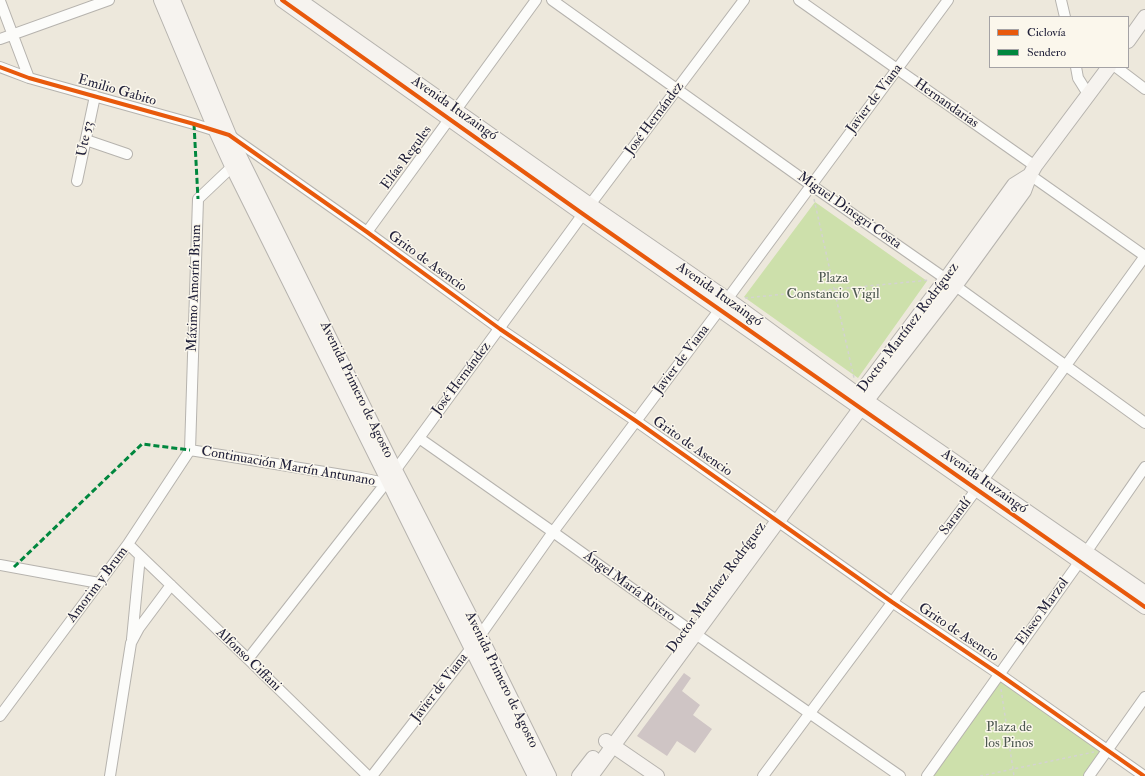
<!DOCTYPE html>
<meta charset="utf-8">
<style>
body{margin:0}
#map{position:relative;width:1145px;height:776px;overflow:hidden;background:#ede8dc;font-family:"IM FELL Double Pica",serif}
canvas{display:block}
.legend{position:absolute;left:989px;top:16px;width:140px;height:52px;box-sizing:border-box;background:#fbf7ec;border:1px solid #a4a2a5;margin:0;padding:5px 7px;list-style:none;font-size:12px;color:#22223b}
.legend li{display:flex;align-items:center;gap:8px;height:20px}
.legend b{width:20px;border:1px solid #a4a2a5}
</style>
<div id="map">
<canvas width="1145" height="776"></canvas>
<ul class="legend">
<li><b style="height:5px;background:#e8590c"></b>Ciclovía</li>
<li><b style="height:5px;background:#00873e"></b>Sendero</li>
</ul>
</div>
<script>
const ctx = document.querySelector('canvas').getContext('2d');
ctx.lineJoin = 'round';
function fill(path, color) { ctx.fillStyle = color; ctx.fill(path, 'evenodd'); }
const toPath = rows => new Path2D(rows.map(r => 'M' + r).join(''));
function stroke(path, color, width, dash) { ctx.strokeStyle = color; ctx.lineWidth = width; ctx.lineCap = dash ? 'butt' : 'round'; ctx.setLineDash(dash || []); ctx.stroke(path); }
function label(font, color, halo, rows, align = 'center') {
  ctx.font = font + ' "IM FELL Double Pica",serif'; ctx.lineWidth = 3; ctx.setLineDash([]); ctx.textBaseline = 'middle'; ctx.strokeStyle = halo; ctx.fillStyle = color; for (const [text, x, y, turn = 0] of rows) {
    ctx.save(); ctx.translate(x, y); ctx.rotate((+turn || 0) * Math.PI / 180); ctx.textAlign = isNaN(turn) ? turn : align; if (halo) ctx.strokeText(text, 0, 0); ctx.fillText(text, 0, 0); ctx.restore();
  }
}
fill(toPath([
 [815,202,927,281,858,378,744,297],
 [1000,681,1100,751,1083,776,933,776]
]), '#cde0ab');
fill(toPath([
 [684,673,691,678,682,691,700,705,693,715,712,729,695,753,677,741,667,756,637,736]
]), '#cfc5c5');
const street = toPath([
 [552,0,811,185,946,279,1145,423],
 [799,0,1035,166],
 [1061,0,1065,17],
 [0,1,29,78],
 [0,39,109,0],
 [0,67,29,78,194,124,229,135,367,232,500,329,636,421,892,602,999,674,1144,776],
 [1076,67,1078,78,1088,94],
 [1116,67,1145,89],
 [86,140,127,154],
 [77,181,95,96],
 [367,232,536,0],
 [419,438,553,532,687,628,900,776],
 [190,450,198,199,236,163],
 [190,450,361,478,385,483],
 [128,544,248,659,368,776],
 [0,565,99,583],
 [132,639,140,556],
 [248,659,389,479,583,214,744,0],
 [0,716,128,544,190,450],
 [110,776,131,643,139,628,171,585],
 [372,776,472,647,553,532,720,309,948,0],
 [763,776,976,490,1145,256,1030,175],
 [927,776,1080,561,1145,467],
 [1089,776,1145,697]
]);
const secondary = toPath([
 [161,0,216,131,232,166,535,776],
 [173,0,229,135,395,470,480,636,549,776],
 [282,0,583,214,1145,607],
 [299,0,590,205,727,299,858,395,1145,593],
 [1128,41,1145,17],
 [858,396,946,279,1014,185,1030,175],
 [606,741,657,776],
 [579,776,593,758],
 [591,776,860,409,955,286,1024,191,1030,175,1035,166,1109,67]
]);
stroke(street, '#b6b3ae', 12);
stroke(secondary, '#b6b3ae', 16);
stroke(toPath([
 [814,199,854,378],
 [745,298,930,280],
 [1001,689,1014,776],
 [980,776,1094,752]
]), '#d4d3d1', 1.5, [3, 3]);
stroke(street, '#fcfcfa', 10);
stroke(secondary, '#f6f3ef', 14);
stroke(toPath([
 [194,124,198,199],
 [14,567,142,444,190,450]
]), '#00873e', 3, [6, 3]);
stroke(toPath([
 [282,0,583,214,1145,607],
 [0,67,29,78,194,124,229,135,367,232,500,329,636,421,892,602,999,674,1144,776]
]), '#e8590c', 4);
label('14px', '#22223b', '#fbf7ec', [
 ["Emilio Gabito",117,91,16],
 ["Javier de Viana",875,99,-53],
 ["Hernandarias",946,104,35],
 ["Avenida Ituzaingó",454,109,35],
 ["José Hernández",655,119,-53],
 ["Ute 53",86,139,-78],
 ["Elías Regules",407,158,-54],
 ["Miguel Dinegri Costa",849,211,35],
 ["Grito de Asencio",427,262,36],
 ["Máximo Amorín Brum",195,288,-88],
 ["Avenida Ituzaingó",719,295,35],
 ["Doctor Martínez Rodríguez",909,328,-53],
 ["Javier de Viana",682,360,-53],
 ["José Hernández",462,379,-53],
 ["Avenida Primero de Agosto",356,390,64],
 ["Grito de Asencio",692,447,35],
 ["Continuación Martín Antunano",288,467,10],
 ["Avenida Ituzaingó",984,482,35],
 ["Sarandí",956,517,-53],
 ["Amorim y Brum",98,585,-53],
 ["Ángel María Rivero",629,587,36],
 ["Doctor Martínez Rodríguez",717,588,-54],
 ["Eliseo Marzol",1043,612,-54],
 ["Grito de Asencio",958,633,34],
 ["Alfonso Ciffani",248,660,44],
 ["Avenida Primero de Agosto",501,680,64],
 ["Javier de Viana",440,688,-52]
]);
label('14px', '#4e5951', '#fbf7ec', [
 ["Plaza",833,279],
 ["Constancio Vigil",833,295],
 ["Plaza de",1009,728],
 ["los Pinos",1009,744]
]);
</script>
